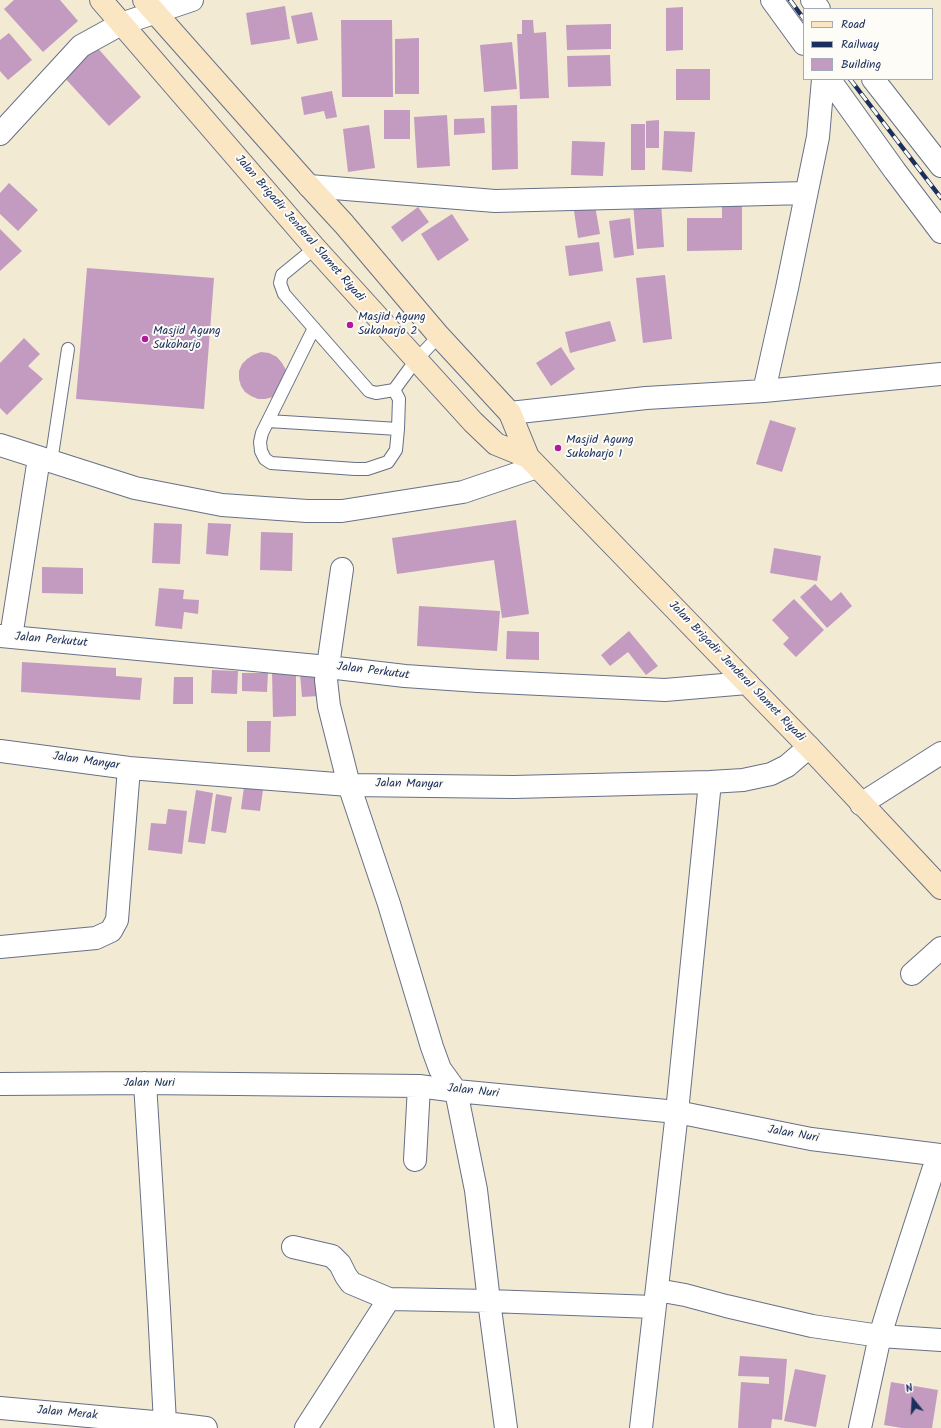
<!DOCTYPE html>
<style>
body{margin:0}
#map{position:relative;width:941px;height:1428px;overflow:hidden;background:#f2ead2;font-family:Kalam,sans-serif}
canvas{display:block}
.legend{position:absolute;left:803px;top:8px;width:130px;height:72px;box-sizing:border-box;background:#fdfcf7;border:1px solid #a3aaba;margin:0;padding:5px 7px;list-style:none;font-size:12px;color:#1b2f5e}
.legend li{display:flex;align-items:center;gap:8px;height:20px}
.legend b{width:20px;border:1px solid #a3aaba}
.north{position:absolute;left:893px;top:1380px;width:40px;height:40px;-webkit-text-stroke:3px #fdfcf7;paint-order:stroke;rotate:342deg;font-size:11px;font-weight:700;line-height:16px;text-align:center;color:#1b2f5e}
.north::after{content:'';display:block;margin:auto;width:14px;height:18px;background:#1b2f5e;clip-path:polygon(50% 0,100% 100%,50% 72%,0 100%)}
</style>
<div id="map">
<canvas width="941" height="1428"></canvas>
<ul class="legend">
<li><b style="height:5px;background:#fbe6c4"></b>Road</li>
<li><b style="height:5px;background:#1b2f5e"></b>Railway</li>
<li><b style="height:11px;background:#c39bc1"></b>Building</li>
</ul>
<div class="north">N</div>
</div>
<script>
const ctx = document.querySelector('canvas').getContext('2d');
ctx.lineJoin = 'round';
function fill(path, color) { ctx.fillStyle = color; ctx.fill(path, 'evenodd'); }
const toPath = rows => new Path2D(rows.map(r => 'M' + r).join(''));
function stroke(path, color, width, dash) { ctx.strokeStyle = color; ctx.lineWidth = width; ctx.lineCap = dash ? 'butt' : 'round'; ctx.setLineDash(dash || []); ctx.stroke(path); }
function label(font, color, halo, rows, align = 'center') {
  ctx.font = font + ' Kalam,sans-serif'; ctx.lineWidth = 4; ctx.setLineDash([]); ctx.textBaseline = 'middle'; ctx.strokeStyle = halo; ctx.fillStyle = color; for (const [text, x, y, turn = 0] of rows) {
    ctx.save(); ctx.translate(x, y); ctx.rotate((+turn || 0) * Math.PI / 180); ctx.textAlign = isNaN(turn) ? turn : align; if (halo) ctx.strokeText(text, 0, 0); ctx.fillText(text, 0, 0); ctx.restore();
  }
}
fill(toPath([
 [14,0,60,0,78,21,43,52,4,9],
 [285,6,290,39,251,45,246,13],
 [683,7,683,50,666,51,666,8],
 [312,12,318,40,297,44,291,16],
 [341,20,392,20,393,97,342,97],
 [522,20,533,20,534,33,546,32,549,98,520,99,517,34,522,34],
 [611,24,611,49,567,50,566,25],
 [9,33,32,60,8,80,0,71,0,40],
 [419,38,419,94,395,94,395,39],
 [512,42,517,89,484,92,480,45],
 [95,45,141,97,109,126,62,75],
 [610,55,611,86,568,87,567,56],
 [676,69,710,69,710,100,676,100],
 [332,91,337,117,326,119,324,111,304,115,301,97],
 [517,105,518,169,492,170,491,106],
 [384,110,410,110,410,139,384,139],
 [447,115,450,166,417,168,414,117],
 [484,118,485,133,454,135,454,119],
 [659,120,659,148,646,148,646,121],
 [631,124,645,124,645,170,631,170],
 [369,125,375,168,348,172,343,129],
 [664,131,695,132,692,172,662,170],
 [572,141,605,142,603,176,571,175],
 [9,183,38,210,18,231,0,214,0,193],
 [722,198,742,198,742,250,687,251,687,218,722,218],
 [594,200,600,234,578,238,573,204],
 [661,202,664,247,637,249,633,204],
 [418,207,429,222,402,242,391,227],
 [452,214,469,240,438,261,421,234],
 [630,218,634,255,614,258,609,221],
 [0,229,22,251,0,271],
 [599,242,603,271,569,276,565,246],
 [87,268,214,278,204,409,76,399],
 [665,275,672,339,643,343,636,278],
 [610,321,616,341,570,353,565,332],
 [24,338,40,354,28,366,43,379,7,415,0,408,0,363],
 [561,347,575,369,551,386,536,363],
 [261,352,269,353,277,357,282,363,286,370,286,378,273,397,265,399,258,399,251,396,245,392,241,386,239,379,239,371,242,364,247,359,253,355],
 [770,420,796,428,782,472,756,464],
 [516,520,529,614,502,618,494,560,397,574,392,538],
 [154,523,182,524,180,564,152,563],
 [208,523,231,524,228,556,206,554],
 [261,532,293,533,292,571,260,570],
 [774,548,821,556,817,581,770,573],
 [42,567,83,568,83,594,42,593],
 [815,584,831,601,841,592,852,606,827,628,800,597],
 [159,588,184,590,183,599,199,600,198,614,184,612,182,629,155,626],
 [794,599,824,630,796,657,783,644,789,638,772,620],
 [419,606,500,611,497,651,417,646],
 [507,631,539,632,539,660,506,659],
 [629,631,658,666,646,675,628,652,610,666,601,655],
 [22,662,116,668,116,676,142,678,140,700,21,692],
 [212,670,238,671,237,694,211,693],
 [272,671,296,671,296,716,273,717],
 [242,673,268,673,267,692,242,691],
 [318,673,319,696,302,697,300,674],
 [174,677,193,677,193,704,173,704],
 [247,721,271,721,270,752,247,752],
 [244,787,263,790,260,811,241,809],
 [196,790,213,793,205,844,188,842],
 [216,794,232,797,226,833,211,831],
 [168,809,187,811,182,854,148,850,151,823,166,824],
 [740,1356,787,1359,782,1420,772,1419,771,1428,738,1428,741,1382,769,1384,769,1377,738,1376],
 [795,1369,826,1375,816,1427,784,1421],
 [891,1382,938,1390,932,1428,902,1428,884,1425]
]), '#c39bc1');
const service = toPath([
 [315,248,282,275,280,283,284,294,369,391,376,393,394,390,416,360,439,336],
 [314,328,262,433,260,442,261,451,265,459,271,463,355,469,367,469,388,462,396,450,398,429,399,399,394,390],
 [268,421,398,429],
 [51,462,68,349]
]);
const minor = toPath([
 [772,0,804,44],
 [812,0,819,9],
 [829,79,895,171,941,232],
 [873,79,941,166],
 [0,134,81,46,121,24,192,0],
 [309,186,495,201,806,193],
 [764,391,787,288,818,137,823,79],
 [510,413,646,398,764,391,941,374],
 [0,445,135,488,222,505,307,511,342,511,463,492,537,467],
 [342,569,326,680,329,706,349,785,389,904,432,1047,440,1069,456,1091,476,1190,489,1301,506,1428],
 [0,636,328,667,405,676,478,681,665,690,747,683],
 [11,637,39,458],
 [0,751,129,768,349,785,514,787,710,782,743,780,771,774,787,766,809,747],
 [861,804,941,753],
 [0,947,96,938,111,931,117,920,129,768],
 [912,974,941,948],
 [145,1083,159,1309,165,1423],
 [0,1084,145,1083,419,1086,456,1091,677,1112,811,1139,941,1155],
 [415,1160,419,1086],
 [293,1247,332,1256,340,1264,346,1276,351,1283,389,1299],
 [657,1290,685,1295,726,1306,812,1326,880,1336,941,1340],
 [0,1408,165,1423,206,1428],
 [306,1428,389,1299,489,1301,654,1307],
 [641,1428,677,1112,710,782],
 [860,1428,880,1336,890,1303,938,1155]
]);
const secondary = toPath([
 [101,0,315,248,473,422,496,444,528,457],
 [144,0,309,186,344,224,439,336,510,413,528,457,809,747,941,888]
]);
stroke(service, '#667087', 14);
stroke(minor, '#667087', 24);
stroke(secondary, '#667087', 24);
stroke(service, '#fff', 12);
stroke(minor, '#fff', 22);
stroke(secondary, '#fbe6c4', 22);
const rail = toPath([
 [790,0,804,19],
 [850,79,941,198]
]);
stroke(rail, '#1b2f5e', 4.5);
stroke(rail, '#fdfcf7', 3, [9]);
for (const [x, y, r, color] of [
 [350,325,4,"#b5179e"],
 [145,339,4,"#b5179e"],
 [558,448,4,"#b5179e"]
]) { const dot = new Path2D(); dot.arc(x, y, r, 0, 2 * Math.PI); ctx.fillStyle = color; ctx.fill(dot); stroke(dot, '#fdfcf7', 1.5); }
label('12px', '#1b2f5e', '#fdfcf7', [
 ["Jalan Brigadir Jenderal Slamet Riyadi",299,229,49],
 ["Jalan Perkutut",51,641,5],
 ["Jalan Perkutut",373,672,7],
 ["Jalan Brigadir Jenderal Slamet Riyadi",736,672,46],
 ["Jalan Manyar",86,762,8],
 ["Jalan Manyar",409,785,1],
 ["Jalan Nuri",149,1084],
 ["Jalan Nuri",473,1092,6],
 ["Jalan Nuri",793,1135,10],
 ["Jalan Merak",67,1414,5]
]);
label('12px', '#1b2f5e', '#fdfcf7', [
 ["Masjid Agung",358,318],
 ["Sukoharjo 2",358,332],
 ["Masjid Agung",153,332],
 ["Sukoharjo",153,346],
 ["Masjid Agung",566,441],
 ["Sukoharjo 1",566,455]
], 'left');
</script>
